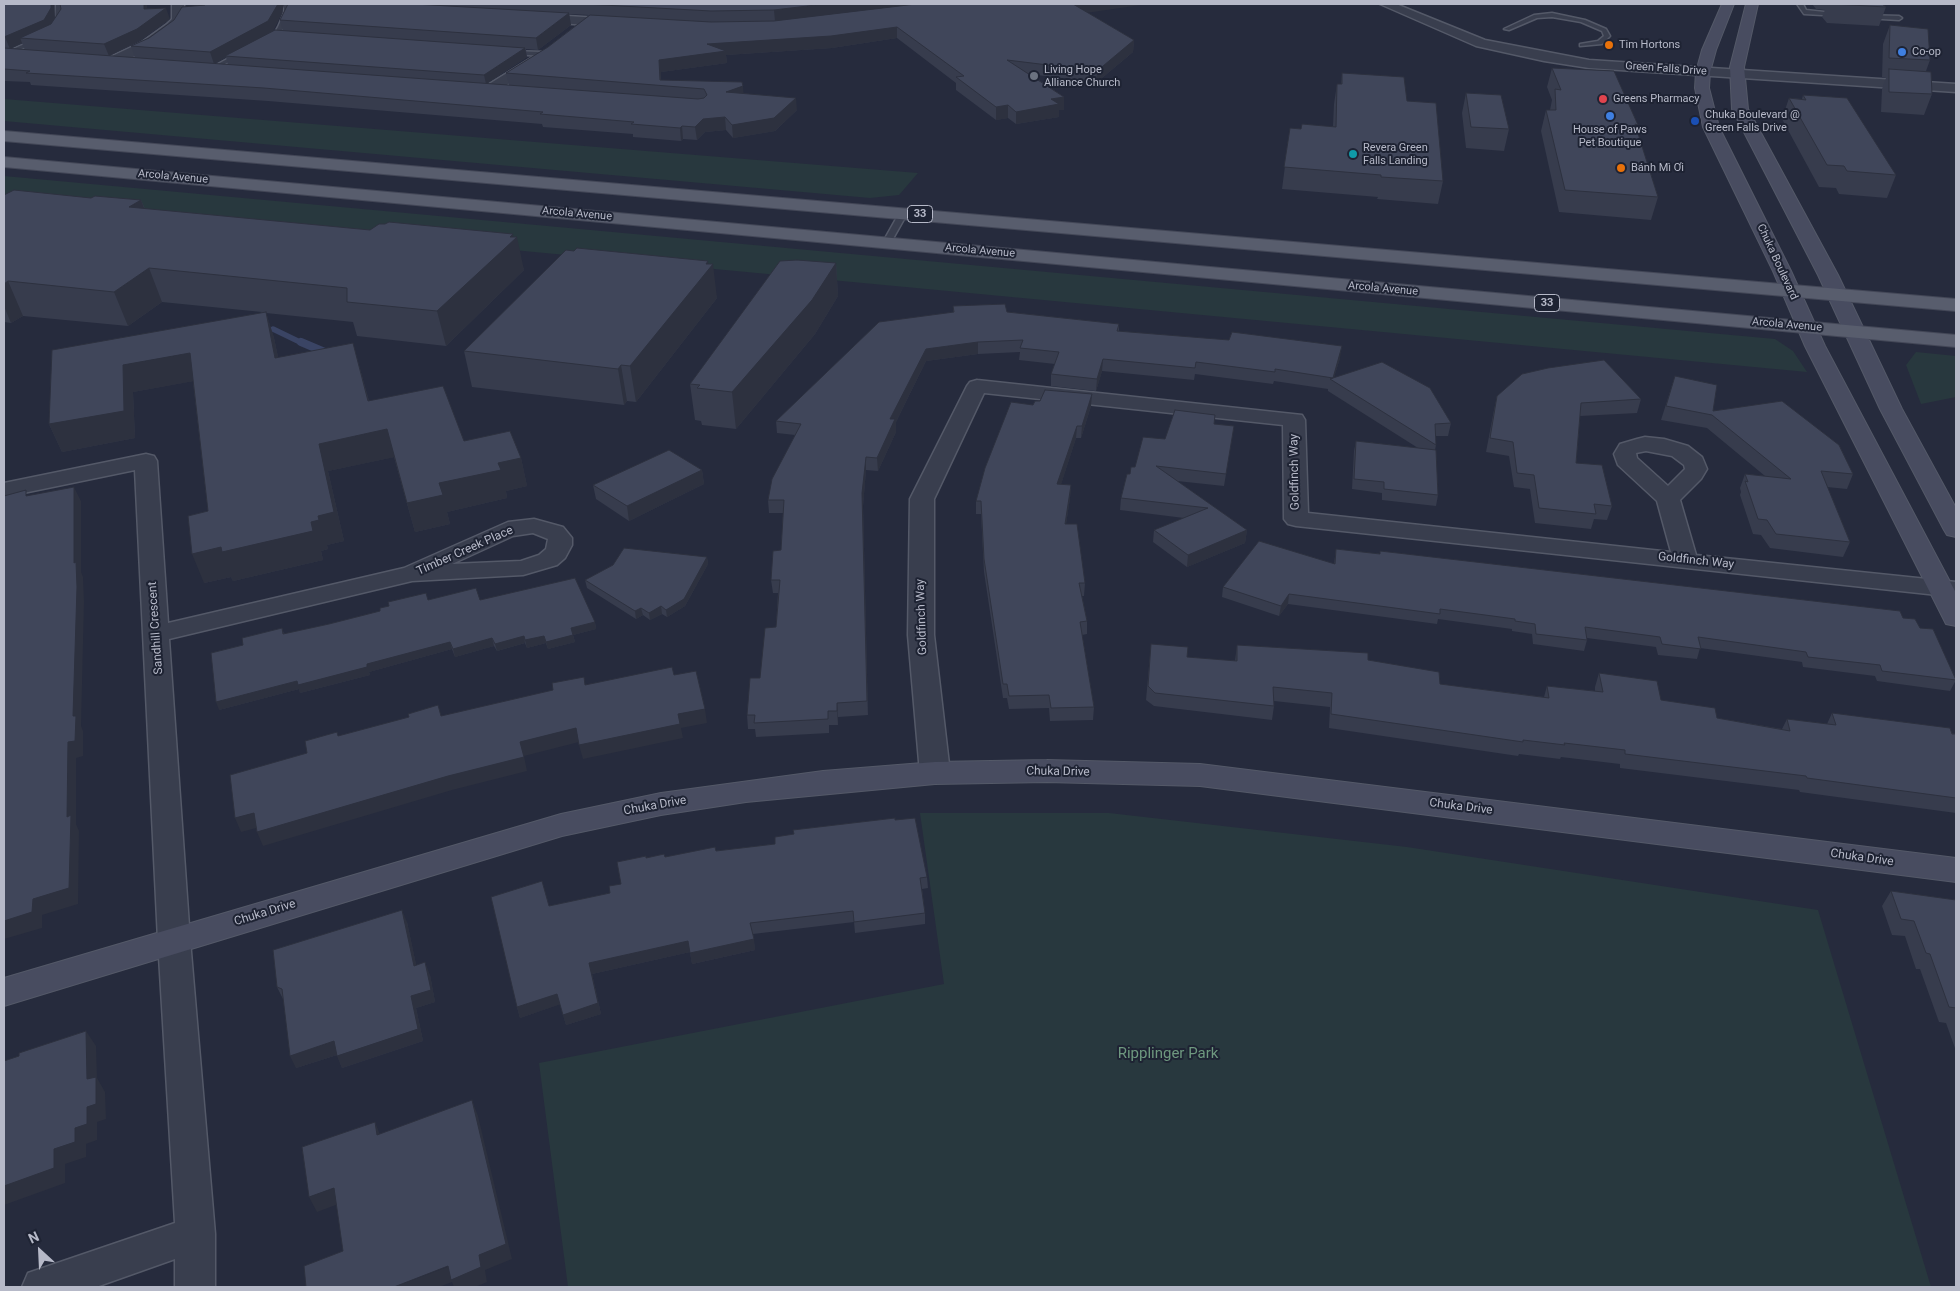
<!DOCTYPE html>
<meta charset="utf-8">
<style>
body{margin:0}
#map{position:relative;width:1960px;height:1291px;overflow:hidden;background:#262b3d;font-family:Roboto,sans-serif}
canvas{display:block}
.frame{position:absolute;inset:0;border:5px solid #b6b9c8;pointer-events:none}
.north{position:absolute;left:15px;top:1226px;width:50px;height:50px;-webkit-text-stroke:4px #1e2333;paint-order:stroke;rotate:335deg;font-size:14px;font-weight:700;line-height:20px;text-align:center;color:#b6b9c8}
.north::after{content:'';display:block;margin:auto;width:18px;height:22px;background:#b6b9c8;clip-path:polygon(50% 0,100% 100%,50% 72%,0 100%)}
</style>
<div id="map">
<canvas width="1960" height="1291"></canvas>
<div class="frame"></div>
<div class="north">N</div>
</div>
<script>
const ctx = document.querySelector('canvas').getContext('2d');
ctx.lineJoin = 'round';
function fill(path, color) { ctx.fillStyle = color; ctx.fill(path, 'evenodd'); }
const toPath = rows => new Path2D(rows.map(r => 'M' + r).join(''));
function stroke(path, color, width, dash) { ctx.strokeStyle = color; ctx.lineWidth = width; ctx.lineCap = dash ? 'butt' : 'round'; ctx.setLineDash(dash || []); ctx.stroke(path); }
function label(font, color, halo, rows, align = 'center') {
  ctx.font = font + ' Roboto,sans-serif'; ctx.lineWidth = 4; ctx.setLineDash([]); ctx.textBaseline = 'middle'; ctx.strokeStyle = halo; ctx.fillStyle = color; for (const [text, x, y, turn = 0] of rows) {
    ctx.save(); ctx.translate(x, y); ctx.rotate((+turn || 0) * Math.PI / 180); ctx.textAlign = isNaN(turn) ? turn : align; if (halo) ctx.strokeText(text, 0, 0); ctx.fillText(text, 0, 0); ctx.restore();
  }
}
fill(toPath([
 [4,99,918,173,899,195,870,198,4,121],
 [4,176,1775,339,1793,351,1807,372,4,202],
 [1916,352,1956,356,1956,397,1921,404,1906,365],
 [920,813,1109,813,1407,847,1818,910,1931,1287,568,1287,539,1063,944,984]
]), '#28383e');
stroke(toPath([
 [273,329,304,344]
]), '#3a4464', 5.5);
stroke(toPath([
 [301,342,327,353]
]), '#3a4464', 8);
const lane = toPath([
 [56,4,62,4,61,26,58,28,55,26,56,4],
 [284,4,290,4,290,13,284,27,278,36,264,41,264,39,274,34,278,27,284,13,284,4],
 [1797,4,1803,4,1806,10,1843,14,1840,16,1804,14,1797,4],
 [1552,13,1585,20,1606,29,1610,36,1602,44,1580,46,1580,44,1598,41,1604,36,1602,31,1581,22,1552,17,1537,18,1509,30,1504,29,1534,15,1552,13],
 [1863,15,1899,16,1902,18,1899,20,1865,18,1863,15],
 [36,39,41,40,8,55,4,55,4,53,36,39],
 [508,51,544,52,547,54,544,56,510,54,508,51],
 [240,52,245,53,212,71,207,70,240,52],
 [901,210,908,212,890,244,884,244,883,242,901,210]
]);
const street = toPath([
 [172,4,184,4,184,19,177,30,152,48,116,65,106,65,104,62,106,59,142,42,167,24,172,19,172,4],
 [1380,4,1396,4,1485,40,1589,60,1956,84,1956,92,1589,68,1544,61,1476,46,1380,4],
 [535,14,616,19,622,23,616,27,531,21,529,18,531,15,535,14],
 [536,55,541,56,543,59,541,62,496,92,486,92,484,89,486,86,536,55],
 [977,380,1302,415,1305,420,1308,513,1671,552,1657,501,1618,465,1614,454,1620,444,1637,439,1645,437,1664,439,1688,446,1702,457,1707,469,1701,479,1680,500,1696,555,1956,582,1956,597,1296,526,1288,524,1284,519,1283,425,984,393,934,499,934,635,950,773,945,780,935,783,925,780,920,773,908,635,910,499,967,386,970,382,977,380],
 [1646,451,1672,456,1684,465,1685,469,1668,486,1637,458,1636,453,1646,451],
 [146,454,154,456,157,461,168,623,404,568,508,522,534,519,563,527,572,538,572,545,565,558,557,565,523,575,412,581,169,639,190,940,215,1234,215,1287,175,1287,175,1259,96,1287,22,1287,28,1273,175,1223,158,940,135,470,4,497,4,483,146,454],
 [533,533,548,539,546,549,539,555,521,561,452,564,513,536,533,533]
]);
const secondary = toPath([
 [1722,4,1734,4,1716,50,1710,72,1709,88,1719,127,1791,271,1825,346,1956,593,1956,626,1946,624,1943,618,1805,346,1773,271,1703,127,1695,88,1696,72,1702,50,1722,4],
 [1746,4,1758,4,1744,67,1748,109,1838,275,1902,409,1956,508,1956,537,1947,535,1944,530,1880,409,1818,275,1732,109,1730,67,1746,4],
 [1047,760,1200,764,1956,858,1956,882,1200,786,1047,782,935,784,746,802,661,815,562,836,4,1006,4,978,561,814,661,793,823,771,935,762,1047,760]
]);
const primary = toPath([
 [4,131,1956,299,1956,311,4,141,4,131],
 [4,157,1956,335,1956,347,4,167,4,157]
]);
stroke(lane, '#545968', 3);
stroke(street, '#545968', 3);
stroke(secondary, '#545968', 2);
stroke(primary, '#434757', 2);
fill(lane, '#393e4e');
fill(street, '#393e4e');
fill(secondary, '#484c60');
fill(primary, '#585d6d');
fill(toPath([
 [4,4,54,4,55,18,61,9,60,4,147,4,147,9,170,19,141,40,109,56,228,65,226,57,214,64,135,58,131,46,149,38,205,5,204,4,284,4,282,13,272,32,283,31,280,20,288,4,915,4,775,21,712,22,658,19,711,22,774,21,1088,13,1134,40,1133,52,1096,83,1030,74,1064,97,1064,110,1059,110,1059,117,1016,124,1008,118,996,120,956,90,956,83,897,38,832,48,726,55,727,63,661,72,661,80,744,93,797,110,775,131,733,138,726,130,705,132,697,140,683,139,681,141,633,137,633,134,543,127,542,124,268,101,31,85,30,82,4,81],
 [569,14,589,15,548,47,506,73,509,85,486,84,527,57,526,49,538,50,571,25],
 [22,43,25,50,10,49],
 [1812,4,1882,4,1886,7,1879,26,1827,23,1822,17,1825,10,1816,9],
 [1890,25,1930,60,1926,71,1932,94,1924,115,1881,112,1882,89,1886,78,1882,77,1883,44],
 [1552,68,1638,125,1637,131,1658,197,1651,220,1559,212,1541,131,1546,110,1550,110,1552,100,1547,87],
 [1342,73,1407,101,1443,181,1438,204,1377,199,1378,197,1282,189,1290,128,1301,129,1333,126,1334,104,1337,84,1341,84],
 [1466,93,1509,129,1504,151,1466,148,1462,113],
 [1803,95,1896,175,1887,198,1839,194,1836,188,1819,187,1782,119,1789,98,1802,99],
 [4,195,91,198,141,200,145,209,370,230,513,237,524,270,446,346,357,336,353,322,266,313,274,338,278,357,360,369,369,401,464,441,521,458,527,486,506,491,507,498,447,512,450,524,415,532,394,457,328,471,344,541,327,545,328,549,321,551,323,560,233,581,231,577,204,583,208,511,193,381,133,392,135,438,62,452,49,424,262,312,162,302,128,326,23,316,11,323,4,322],
 [836,263,838,296,815,334,736,429,702,425,701,421,695,420,690,384],
 [708,264,717,298,636,402,627,401,624,405,472,387,464,351],
 [953,306,1119,324,1119,331,1340,358,1334,377,1451,423,1448,436,1436,436,1436,445,1435,450,1438,495,1436,506,1382,500,1382,493,1352,489,1354,451,1356,441,1418,448,1328,391,1328,389,1274,381,1273,384,1195,374,1194,380,1102,371,1096,391,1051,386,1051,374,1055,364,1019,360,1020,352,978,354,926,361,896,422,896,432,878,471,866,470,863,506,868,715,838,717,838,725,829,725,829,733,756,737,755,729,748,729,747,715,760,678,776,627,778,593,773,593,771,580,781,550,783,513,769,513,768,500,795,435,777,433,776,421,953,312],
 [1675,376,1713,411,1853,474,1847,489,1827,487,1850,542,1843,557,1770,548,1761,535,1753,534,1740,495,1741,492,1740,488,1745,474,1765,476,1707,428,1661,420],
 [1497,396,1641,399,1637,413,1580,416,1576,463,1612,506,1607,520,1594,519,1591,529,1535,523,1530,489,1514,487,1509,456,1486,452,1494,410],
 [1033,405,1091,406,1081,438,1076,438,1061,484,1071,485,1070,498,1066,524,1085,583,1084,596,1082,596,1087,621,1087,634,1082,635,1094,707,1093,720,1050,721,1049,708,1009,709,1007,698,1003,698,984,572,981,514,976,514,976,501],
 [1214,424,1234,426,1224,486,1177,481,1247,530,1245,543,1187,567,1153,542,1154,530,1184,518,1120,510,1121,498,1130,474,1165,439],
 [702,470,704,484,629,521,596,499,593,485],
 [1336,549,1380,554,1380,551,1903,618,1920,628,1956,680,1950,691,1877,681,1875,676,1803,667,1802,662,1700,648,1697,659,1658,655,1656,647,1587,638,1587,640,1584,651,1533,644,1532,634,1512,631,1512,629,1438,619,1437,624,1288,604,1279,616,1222,597,1223,587,1334,564],
 [707,557,708,564,685,606,667,617,662,614,650,620,643,615,636,619,587,588,585,580],
 [428,600,480,600,595,622,596,629,573,635,575,642,548,649,546,643,527,648,525,643,497,651,494,646,455,657,452,649,369,672,370,675,300,693,299,689,219,710,243,645,282,628,284,634,329,624],
 [1151,644,1187,657,1235,661,1237,645,1368,660,1440,684,1544,697,1547,686,1595,691,1595,687,1599,673,1661,700,1717,718,1782,729,1787,719,1827,724,1832,713,1956,734,1956,813,1800,792,1799,790,1620,768,1620,764,1561,757,1560,759,1519,754,1518,756,1329,728,1330,707,1274,701,1274,706,1272,720,1154,706,1146,700],
 [895,820,927,877,928,888,922,889,925,913,925,924,855,933,854,922,753,934,755,950,692,964,690,952,592,974,601,1014,566,1025,560,1004,520,1018,517,1007,549,906,610,893,621,884,646,858,665,857,775,844],
 [1891,891,1956,900,1956,1051,1946,1023,1939,1022,1920,969,1916,969,1905,936,1892,935,1882,906],
 [407,922,416,965,430,975,435,1002,416,1008,423,1041,342,1068,337,1055,296,1068,283,999,277,987]
]), '#373c4d');
fill(toPath([
 [51,4,54,4,55,20,49,32,20,38,22,43,10,49,5,37],
 [144,4,147,4,148,20,144,9],
 [278,4,284,4,282,13,272,33,225,56,226,57,214,64,210,52],
 [824,4,915,4,775,21,774,10],
 [1073,4,1148,4,1072,15],
 [166,8,170,19,141,40,109,56,104,44],
 [569,13,571,25,538,50,536,38],
 [897,27,897,38,832,48,726,55,727,63,661,72,661,85,659,60,707,44],
 [1134,40,1133,52,1096,83,1097,71],
 [525,48,527,57,486,84,484,75],
 [743,86,744,99,726,92],
 [1064,97,1064,110,1059,110,1059,117,1016,124,1016,112,1051,99],
 [796,98,797,110,775,131,733,138,732,125],
 [1008,105,1008,118,996,120,996,107],
 [725,117,726,130,705,132,697,140,695,127,703,119],
 [682,126,683,139,681,141,680,128],
 [141,200,153,232,129,207],
 [513,234,514,240,517,237,524,270,446,346,437,311],
 [708,261,709,269,713,264,717,298,636,402,630,366],
 [836,263,838,296,815,334,736,429,732,392],
 [149,268,162,302,128,326,114,292],
 [8,281,23,316,11,323,4,306,4,284],
 [266,312,274,338,284,384,275,358],
 [978,342,978,354,926,361,896,422,896,432,878,471,877,458,890,419,926,349],
 [353,343,360,369,376,428,368,401],
 [1342,346,1340,358,1333,381,1332,380],
 [190,353,200,380,133,392,135,438,62,452,49,424,123,365],
 [1103,359,1102,371,1096,391,1097,379],
 [621,365,627,401,624,405,618,369],
 [1092,394,1091,406,1081,438,1082,426],
 [1077,426,1076,438,1057,497,1057,484],
 [387,429,395,457,328,471,344,541,327,545,328,549,321,551,323,560,233,581,231,577,204,583,192,554,311,522,318,516,319,444],
 [866,457,866,470,863,506,868,715,862,493],
 [521,458,527,486,506,491,507,498,447,512,450,524,415,532,407,503,439,483,498,463],
 [702,470,704,484,629,521,627,506],
 [1071,485,1070,498,1064,536,1065,524],
 [74,487,81,501,81,572,83,577,84,602,81,726,83,731,83,756,76,758,76,824,79,831,78,904,42,915,42,928,4,939,4,921,33,899,67,817,68,742,73,716],
 [1247,530,1245,543,1187,567,1188,555],
 [707,557,708,564,685,606,667,617,666,610],
 [1289,594,1288,604,1279,616,1281,606],
 [661,606,662,614,650,620,649,613],
 [641,608,643,615,636,619,635,611],
 [595,622,596,629,573,635,575,642,548,649,546,642,571,628],
 [524,636,525,643,497,651,495,644],
 [544,636,546,643,527,648,525,640],
 [492,638,494,646,455,657,453,649],
 [450,642,452,649,369,672,370,675,300,693,299,689,219,710,216,702],
 [837,703,838,717,838,725,837,711],
 [705,709,707,723,681,728,683,738,583,759,579,745,678,714],
 [576,728,579,742,524,756,527,771,452,790,263,846,257,832,520,742],
 [254,813,260,827,241,832,235,818],
 [402,910,407,922,419,978,414,966],
 [754,939,755,950,692,964,690,953],
 [688,941,690,952,592,974,601,1014,566,1025,563,1015,589,963],
 [425,962,430,975,435,1002,416,1008,423,1041,342,1068,337,1056,411,996],
 [557,994,561,1004,520,1018,517,1007],
 [86,1031,96,1046,97,1078,105,1092,106,1119,97,1122,97,1140,86,1144,86,1157,65,1164,65,1183,4,1205,4,1186,54,1149,75,1128,87,1079],
 [334,1041,340,1054,296,1068,290,1056],
 [472,1100,478,1116,512,1259,485,1270,487,1282,475,1287,454,1287,452,1282,439,1287,394,1287,479,1255],
 [375,1122,381,1137,377,1135],
 [334,1188,341,1203,317,1212,309,1197]
]), '#2d313f');
const building = toPath([
 [4,4,51,4,51,8,44,20,4,37,4,4],
 [60,4,144,4,144,9,166,8,137,29,104,44,20,38,51,24,61,9,60,4],
 [204,4,278,4,268,21,210,52,131,46,149,38,174,20,182,7,205,5,204,4],
 [288,4,414,4,569,13,536,38,280,20,288,4],
 [585,4,824,4,774,10,711,11,585,4],
 [916,4,1075,4,1073,4,1134,40,1097,71,1007,60,1064,97,1051,99,1059,104,1016,112,1008,105,996,107,956,77,964,76,897,27,831,36,707,44,726,51,659,60,660,80,742,82,743,86,726,92,796,98,774,118,732,125,725,117,703,119,695,127,682,126,680,128,631,124,634,122,540,114,543,112,264,88,26,73,30,71,4,69,4,48,698,99,704,98,707,95,704,89,506,73,548,47,590,15,711,22,774,21,916,4],
 [1833,4,1882,4,1886,7,1833,4],
 [1890,25,1928,29,1930,60,1889,58,1890,25],
 [275,30,525,48,484,75,225,56,275,30],
 [1552,68,1614,71,1638,125,1635,124,1658,197,1565,190,1546,110,1556,110,1555,89,1561,90,1552,68],
 [1889,69,1931,72,1932,94,1889,92,1889,69],
 [1342,73,1404,77,1407,101,1436,103,1443,181,1381,177,1381,175,1284,167,1290,128,1301,129,1302,124,1336,127,1337,84,1342,84,1342,73],
 [1466,93,1501,95,1509,129,1471,127,1466,93],
 [1803,95,1847,98,1896,175,1847,171,1844,166,1827,165,1789,98,1806,100,1803,95],
 [14,190,91,198,95,196,141,200,129,207,370,230,379,224,385,224,389,222,513,234,510,237,517,237,437,311,347,302,347,288,149,268,114,292,8,281,4,284,4,195,14,190],
 [577,248,708,261,706,264,713,264,630,366,621,365,618,369,464,351,566,250,574,251,577,248],
 [797,260,836,263,812,300,732,392,697,388,700,385,690,384,780,261,797,260],
 [1005,304,1007,312,1119,324,1117,331,1229,340,1232,332,1342,346,1333,378,1382,362,1430,388,1451,423,1435,424,1436,445,1330,379,1333,378,1275,369,1275,372,1196,362,1195,368,1103,359,1097,379,1051,374,1059,352,1020,348,1023,340,978,342,926,349,890,419,895,419,877,458,866,457,862,493,867,701,837,703,837,711,828,711,828,719,754,723,755,715,747,715,750,678,760,678,765,628,776,627,780,580,771,580,773,551,781,550,784,500,768,500,772,479,801,424,776,421,879,322,954,312,953,306,1005,304],
 [266,312,275,358,353,343,368,401,443,386,464,441,510,431,521,458,498,463,501,470,439,483,443,495,407,503,387,429,319,444,334,512,318,516,319,520,311,522,313,531,222,552,221,547,192,554,188,516,208,511,190,353,123,365,124,411,49,424,52,350,266,312],
 [1604,360,1641,399,1581,403,1576,463,1602,465,1612,506,1594,504,1596,514,1539,508,1534,475,1517,473,1513,442,1490,438,1497,396,1522,374,1548,368,1604,360],
 [1675,376,1717,385,1713,411,1782,401,1839,445,1853,474,1821,471,1850,542,1776,534,1767,520,1758,519,1745,481,1748,482,1745,474,1791,479,1712,415,1666,406,1675,376],
 [1045,390,1092,394,1082,426,1077,426,1057,484,1071,485,1065,524,1077,524,1085,583,1079,583,1087,621,1080,622,1094,707,1051,708,1049,695,1009,696,1007,684,1003,684,984,559,981,501,976,501,985,468,1011,402,1033,405,1035,401,1040,401,1045,390],
 [1175,410,1215,415,1214,424,1234,426,1226,474,1156,466,1247,530,1188,555,1154,530,1208,508,1121,498,1127,474,1130,474,1131,467,1135,467,1143,437,1165,439,1175,410],
 [1356,441,1436,450,1438,495,1384,489,1384,482,1354,479,1356,441],
 [669,450,702,470,627,506,593,485,669,450],
 [74,487,74,563,76,562,77,587,73,716,76,716,75,741,68,742,67,817,71,815,69,888,33,899,32,912,4,921,4,496,26,490,26,496,74,487],
 [1259,541,1335,564,1336,549,1380,554,1380,551,1900,611,1903,618,1915,619,1920,628,1933,629,1956,680,1882,671,1880,665,1808,657,1806,652,1698,637,1701,649,1662,644,1660,637,1585,627,1587,640,1536,634,1535,624,1515,621,1515,619,1440,609,1440,614,1289,594,1281,606,1223,587,1259,541],
 [624,548,707,557,684,599,666,610,661,606,649,613,641,608,635,611,585,580,613,565,624,548],
 [575,578,595,622,571,628,573,635,546,642,544,636,525,640,524,636,495,644,492,638,453,649,450,642,367,664,367,667,298,685,297,681,216,702,211,653,243,645,242,638,282,628,283,634,329,624,380,611,380,608,389,606,388,602,426,593,428,600,476,588,480,600,575,578],
 [1151,644,1188,647,1187,657,1237,661,1237,645,1368,653,1368,660,1439,672,1440,684,1549,698,1547,686,1603,692,1599,673,1657,681,1661,700,1715,708,1717,718,1790,731,1787,719,1836,725,1832,713,1950,728,1952,734,1956,734,1956,798,1807,778,1806,776,1625,754,1625,750,1564,743,1565,745,1523,740,1523,742,1331,714,1332,693,1273,687,1274,706,1155,693,1148,686,1151,644],
 [672,667,674,675,696,671,705,709,678,714,680,724,579,745,576,728,520,742,524,757,448,776,257,832,254,813,235,818,230,775,307,753,305,741,337,732,338,736,409,717,408,714,438,705,441,716,553,690,552,683,584,677,585,685,672,667],
 [895,818,895,820,915,818,927,877,920,878,925,913,854,922,853,911,750,923,754,939,690,953,688,941,589,963,598,1003,563,1015,557,994,517,1007,491,897,542,881,549,906,610,893,609,886,621,884,617,862,646,856,646,858,664,854,665,857,715,847,716,851,775,844,775,837,794,834,793,830,895,818],
 [1891,891,1956,900,1956,1008,1949,1007,1930,954,1926,953,1914,921,1901,919,1891,891],
 [402,910,414,966,425,962,431,990,411,996,418,1029,337,1056,334,1041,290,1056,282,989,277,987,273,950,402,910],
 [86,1031,87,1079,96,1077,96,1104,87,1107,87,1124,75,1128,75,1142,54,1149,54,1168,4,1186,4,1061,19,1056,19,1053,86,1031],
 [472,1100,506,1244,479,1255,481,1267,451,1280,448,1266,394,1287,306,1287,304,1266,343,1251,334,1188,309,1197,302,1147,375,1122,377,1135,472,1100]
]);
fill(building, '#40465a');
stroke(building, '#2d313f', 1);
for (const [x, y, r, color] of [
 [1609,45,5,"#e8710a"],
 [1902,52,5,"#3f7fe0"],
 [1034,76,5,"#6b7280"],
 [1603,99,5,"#e0444e"],
 [1610,116,5,"#3f7fe0"],
 [1695,121,5,"#1a4fb4"],
 [1353,154,5,"#0f9aa8"],
 [1621,168,5,"#e8710a"]
]) { const dot = new Path2D(); dot.arc(x, y, r, 0, 2 * Math.PI); ctx.fillStyle = color; ctx.fill(dot); stroke(dot, '#1e2333', 2); }
label('11px', '#b6b9c8', '#1e2333', [
 ["Tim Hortons",1619,45],
 ["Co-op",1912,52],
 ["Living Hope",1044,70],
 ["Alliance Church",1044,83],
 ["Greens Pharmacy",1613,99],
 ["Chuka Boulevard @",1705,115],
 ["Green Falls Drive",1705,128],
 ["House of Paws",1610,130,"center"],
 ["Pet Boutique",1610,143,"center"],
 ["Revera Green",1363,148],
 ["Falls Landing",1363,161],
 ["Bánh Mì Ơi",1631,168]
], 'left');
label('11px', '#b6b9c8', '#1e2333', [
 ["Green Falls Drive",1666,69,4],
 ["Arcola Avenue",173,177,5],
 ["Arcola Avenue",577,214,5],
 ["Arcola Avenue",980,251,5],
 ["Chuka Boulevard",1777,262,65],
 ["Arcola Avenue",1383,289,5],
 ["Arcola Avenue",1787,325,5]
]);
for (const [x, y, w] of [
 [920,214,25],
 [1547,303,25]
]) { const box = new Path2D(); box.roundRect(x - w / 2, y - 8.5, w, 17, 4); ctx.fillStyle = '#1e2333'; ctx.fill(box); stroke(box, '#b6b9c8', 1); }
label('bold 11px', '#b6b9c8', null, [
 ["33",920,214],
 ["33",1547,303]
]);
label('12px', '#b6b9c8', '#1e2333', [
 ["Goldfinch Way",1295,472,-91],
 ["Timber Creek Place",465,551,-24],
 ["Goldfinch Way",1696,561,6],
 ["Goldfinch Way",922,617,-92],
 ["Sandhill Crescent",156,628,-94],
 ["Chuka Drive",1058,772,1],
 ["Chuka Drive",655,806,-10],
 ["Chuka Drive",1461,807,7],
 ["Chuka Drive",1862,858,8],
 ["Chuka Drive",265,913,-17]
]);
label('15px', '#6e987f', '#1e2333', [
 ["Ripplinger Park",1168,1054]
]);
</script>
